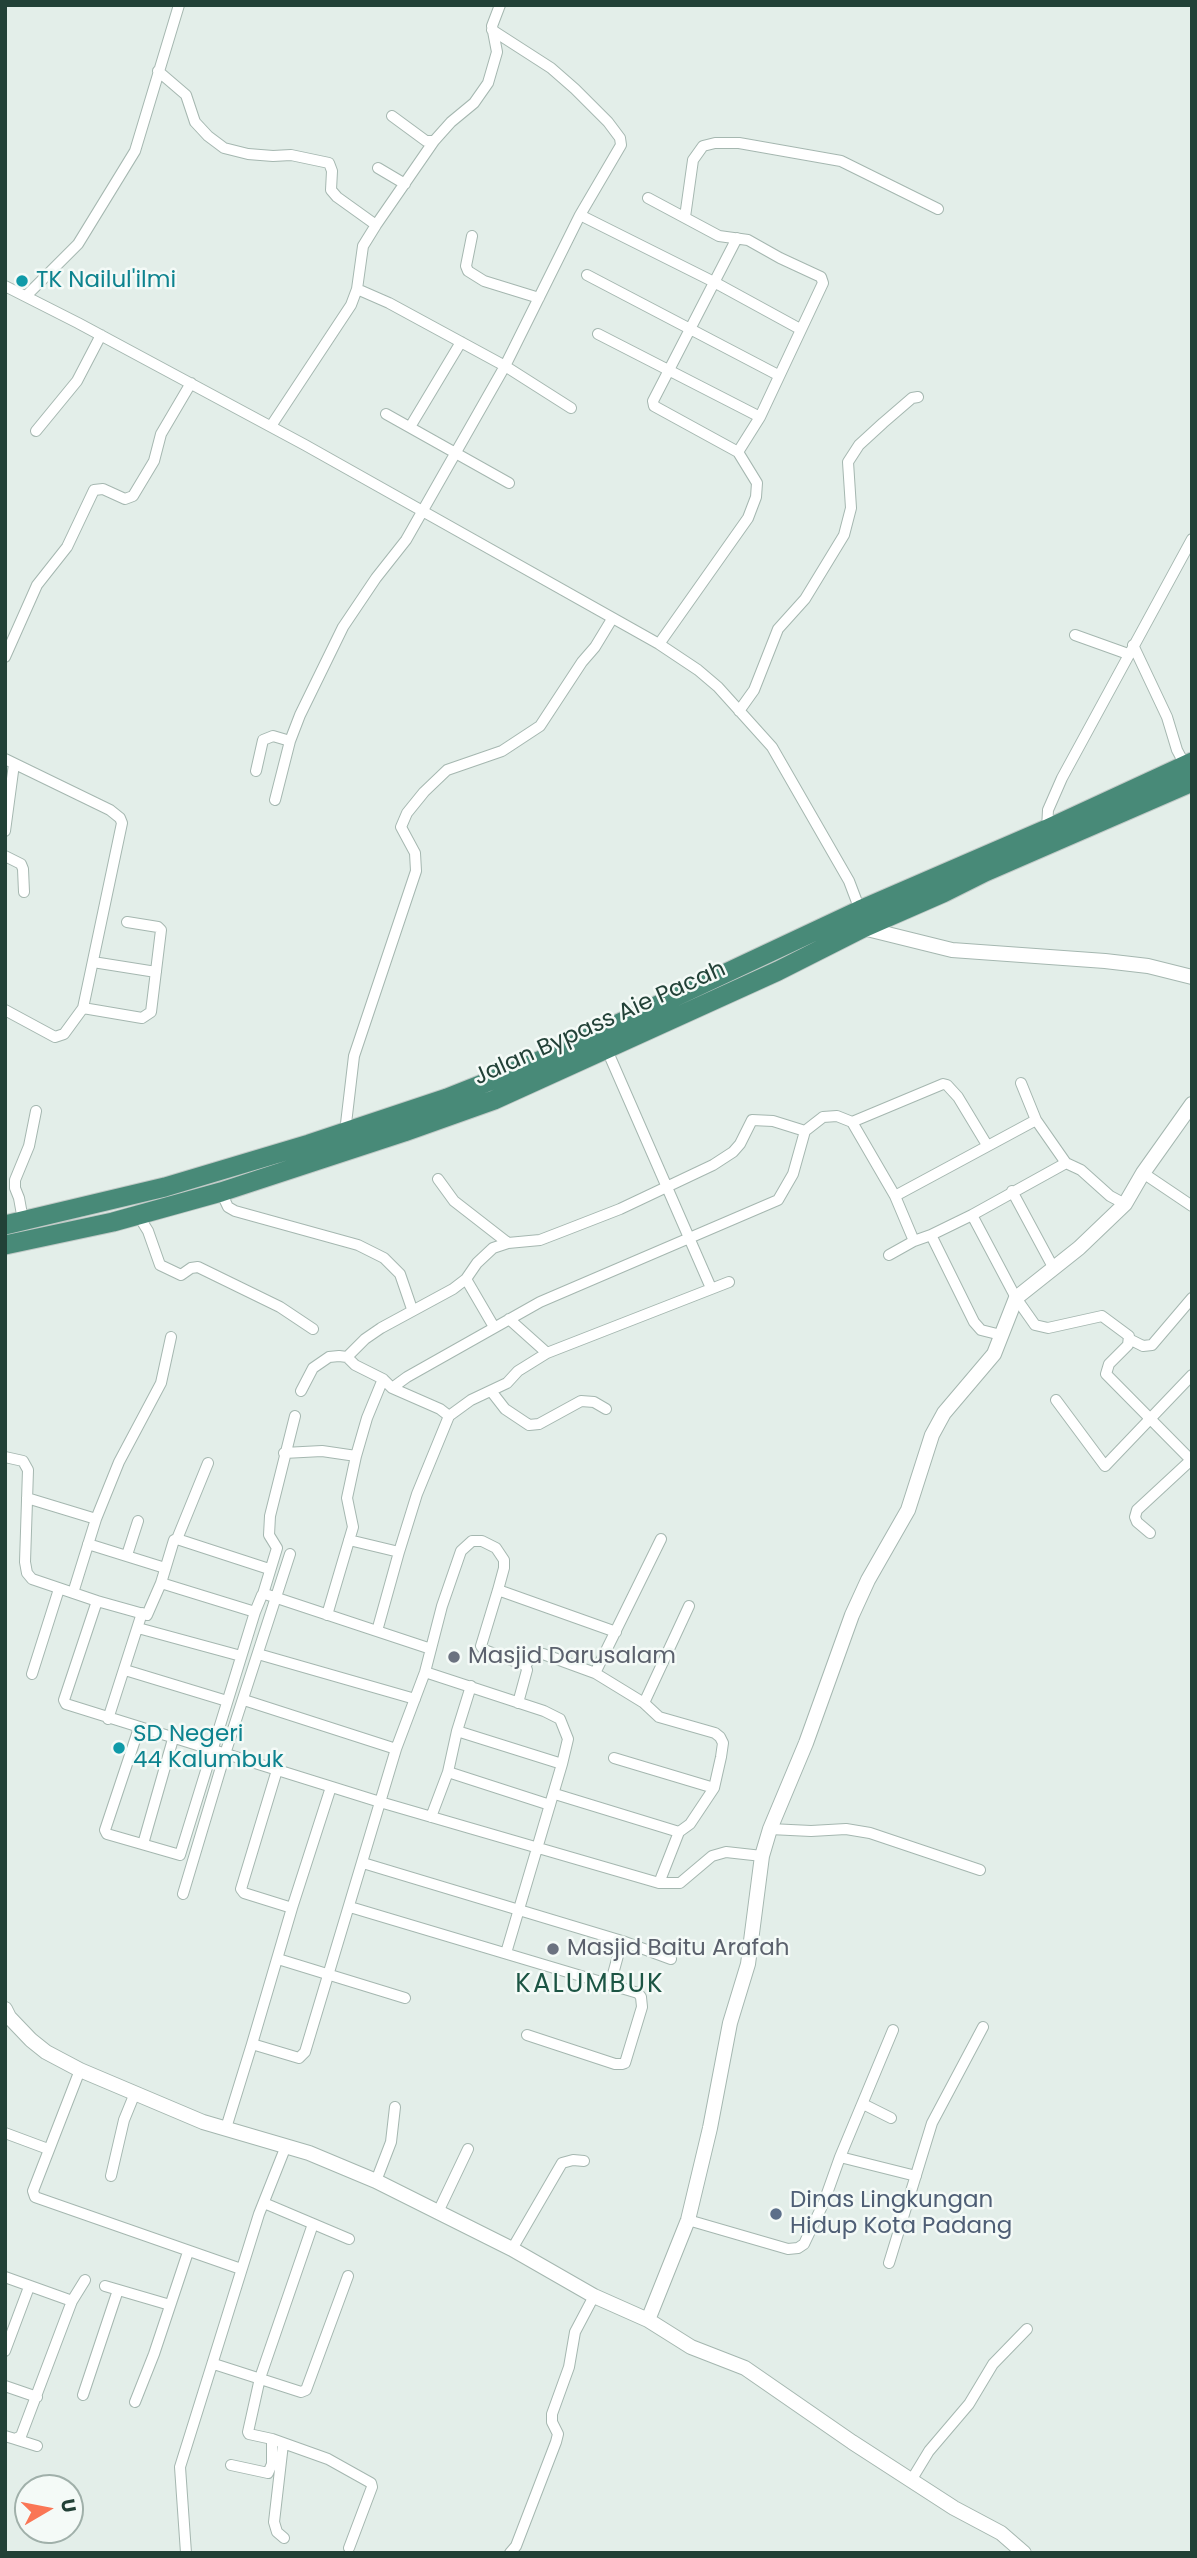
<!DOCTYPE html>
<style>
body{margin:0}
#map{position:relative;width:1197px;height:2558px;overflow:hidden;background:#e3eee9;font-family:Poppins,sans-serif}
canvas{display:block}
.frame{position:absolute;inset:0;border:7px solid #224137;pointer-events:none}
.north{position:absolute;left:14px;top:2474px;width:70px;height:70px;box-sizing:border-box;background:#f4faf7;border:2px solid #a0b0aa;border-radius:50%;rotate:80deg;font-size:19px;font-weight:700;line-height:28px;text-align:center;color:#224137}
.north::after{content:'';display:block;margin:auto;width:24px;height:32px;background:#fa7655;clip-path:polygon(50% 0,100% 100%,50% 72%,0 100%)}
</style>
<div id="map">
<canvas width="1197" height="2558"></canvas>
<div class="frame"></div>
<div class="north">U</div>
</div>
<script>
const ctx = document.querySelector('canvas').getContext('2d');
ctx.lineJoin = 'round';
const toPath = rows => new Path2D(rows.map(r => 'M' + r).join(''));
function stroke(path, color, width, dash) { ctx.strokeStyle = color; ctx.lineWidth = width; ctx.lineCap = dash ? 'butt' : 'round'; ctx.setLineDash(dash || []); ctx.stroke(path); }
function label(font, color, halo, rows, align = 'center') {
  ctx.font = font + ' Poppins,sans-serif'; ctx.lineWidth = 5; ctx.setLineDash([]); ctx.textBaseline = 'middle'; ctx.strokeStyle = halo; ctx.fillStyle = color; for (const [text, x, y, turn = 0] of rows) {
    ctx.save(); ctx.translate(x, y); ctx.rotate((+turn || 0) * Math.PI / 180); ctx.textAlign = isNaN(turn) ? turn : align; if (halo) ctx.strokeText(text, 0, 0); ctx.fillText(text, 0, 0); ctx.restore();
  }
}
const minor = toPath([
 [158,71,186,95,195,122,208,136,224,148,248,154,273,156,291,155,329,163,332,171,331,190,337,197,376,225],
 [392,116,426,141,434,141],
 [378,168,405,184],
 [648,198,719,236,748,240,780,258,821,277,823,283,760,417,738,452,757,483,756,497,748,518,659,644],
 [580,215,714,282,800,329],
 [685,217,693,160,703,146,715,143,739,143,841,161,938,209],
 [472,236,466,266,468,271,484,281,539,298],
 [737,238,653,401,654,406,738,452],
 [587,275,778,375],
 [5,286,78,323,305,445,659,644,698,670,718,687,772,747,849,881,860,910],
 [357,289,389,303,505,366,571,408],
 [26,296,78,244,135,151,179,5],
 [598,334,760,417],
 [386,414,509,483],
 [271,426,351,305,357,289,363,246,376,225,434,141,451,122,474,103,488,83,497,52,492,26,500,5],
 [410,427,461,342],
 [36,431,77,381,101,335],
 [1075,635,1128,654],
 [1133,645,1167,717,1177,750,1185,765],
 [5,657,37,585,67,547,94,490,103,489,125,499,133,496,154,461,161,434,191,383],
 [739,711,754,690,778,629,805,599,844,535,851,508,848,462,859,445,883,423,912,398,918,397],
 [5,759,110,810,120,818,122,823,83,1008,64,1034,55,1037,5,1010],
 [256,771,263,740,273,736,290,741],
 [275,800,290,741,300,715,343,627,376,578,406,540,505,366,580,215,621,145,620,138,608,122,575,89,551,68,492,30],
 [1047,829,1048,810,1062,778,1192,539],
 [5,831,14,764],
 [5,856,21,864,23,869,24,892],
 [93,962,156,972],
 [83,1008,142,1018,151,1012,161,930,158,927,127,922],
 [607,1050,711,1288],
 [1021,1083,1036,1120],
 [852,1122,943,1084,947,1085,958,1097,987,1145],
 [345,1132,354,1056,416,871,415,853,401,827,407,813,424,792,447,770,502,751,540,726,582,662,595,647,612,619],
 [1143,1173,1192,1206],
 [438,1179,454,1201,508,1243],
 [1012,1191,1054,1269],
 [221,1192,228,1207,235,1211,358,1245,384,1258,400,1274,412,1309],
 [895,1196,1036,1120,1066,1163,1081,1170,1110,1196,1125,1204],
 [138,1215,148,1231,160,1265,181,1275,191,1268,198,1267,280,1307,313,1329],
 [972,1215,1016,1298,1035,1325,1048,1328,1102,1316,1129,1336,1128,1345,1109,1364,1106,1374,1191,1460,1137,1510,1135,1517,1137,1522,1150,1533],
 [23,1220,19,1198,15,1188,15,1180,29,1146,36,1111],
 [931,1235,974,1322,981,1330,1001,1335],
 [889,1255,914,1241,931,1235,972,1215,1066,1163],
 [466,1279,494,1327],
 [509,1319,547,1353],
 [1129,1339,1143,1346,1152,1345,1192,1298],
 [347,1357,365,1339,381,1328,453,1289,466,1279,477,1263,493,1248,508,1243,540,1240,566,1230,620,1209,713,1165,733,1152,740,1144,752,1120,773,1121,805,1131],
 [392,1388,407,1377,540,1302,778,1200,793,1174,805,1131,823,1117,837,1116,852,1122,895,1196,914,1241],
 [301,1391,313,1368,329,1357,339,1356,347,1357,355,1365,383,1379,392,1388,440,1409,449,1416,417,1494,399,1552],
 [491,1391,505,1409,529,1425,539,1424,581,1401,594,1402,606,1409],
 [1056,1400,1105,1466,1192,1375],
 [449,1416,471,1400,507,1383,518,1371,547,1353,729,1282],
 [284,1453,322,1451,356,1456],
 [5,1457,23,1461,28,1470,25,1562,27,1573,32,1579,97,1601,64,1700,66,1704,380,1802,659,1883,680,1883,712,1856,726,1852,762,1856],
 [27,1498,96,1519],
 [177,1539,208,1463],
 [349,1540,399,1552,377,1631],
 [88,1544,165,1568],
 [127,1555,138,1521],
 [161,1583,255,1612,262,1595,265,1594,431,1649],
 [498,1590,616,1632],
 [73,1593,96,1519,119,1462,161,1383,171,1337],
 [263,1594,277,1548,269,1535,270,1516,295,1416],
 [97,1601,147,1615,161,1583,174,1540,177,1539,269,1569],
 [327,1615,353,1527,347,1498,356,1456,367,1418,383,1379],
 [138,1628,241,1656],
 [258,1654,415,1699],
 [525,1665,534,1656,543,1654,595,1673,644,1703,659,1717,715,1733,720,1737,723,1743,721,1757,714,1788,690,1824,679,1832,659,1883],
 [125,1670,227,1701],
 [425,1672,544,1711,560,1719,568,1739,562,1764],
 [595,1673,661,1539],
 [32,1674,59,1589],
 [244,1700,396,1749],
 [644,1703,689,1606],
 [108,1719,142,1613],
 [139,1728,105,1830,107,1834,180,1855,255,1612],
 [457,1731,562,1764,506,1953],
 [614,1758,714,1788],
 [277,1770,241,1889,244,1893,292,1908,331,1787],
 [448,1772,550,1805],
 [555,1794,679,1832],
 [431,1817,448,1772,457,1731,471,1686],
 [770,1829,811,1831,846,1829,870,1833,980,1870],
 [143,1844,173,1739],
 [363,1863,622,1941,671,1959],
 [183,1894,225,1754,290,1554],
 [350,1907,638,1993,641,1997,642,2007,625,2063,622,2064,615,2064,527,2035],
 [278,1959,405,1998],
 [610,1985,622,1941],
 [893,2030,840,2157,916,2176],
 [252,2044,292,1908],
 [80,2070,33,2191,35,2197,241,2269],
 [863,2104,891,2118],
 [226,2128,252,2044,299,2058,305,2052,396,1749,425,1672,442,1606,461,1551,472,1541,482,1541,496,1548,504,1560,504,1568,498,1590,481,1646,484,1650,525,1665,527,1670,518,1703],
 [5,2133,48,2149],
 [111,2176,124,2120,135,2093],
 [376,2181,391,2142,395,2107],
 [264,2203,349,2239],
 [438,2212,468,2149],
 [688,2220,788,2249,798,2248,804,2244,824,2202,840,2157],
 [313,2224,260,2378,248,2432,249,2434,272,2439,328,2459,371,2483,372,2487,349,2548],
 [512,2249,562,2163,573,2160,584,2161],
 [889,2263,932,2123,983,2027],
 [5,2277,72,2301,21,2436,15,2439,5,2436],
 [105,2286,170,2305],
 [72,2301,85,2280],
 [5,2351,29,2287],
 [214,2364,301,2392,306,2390,348,2276],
 [5,2386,37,2397],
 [83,2395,118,2290],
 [135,2402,154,2354,188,2252],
 [15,2439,37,2446],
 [283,2444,274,2522,277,2532,284,2538],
 [231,2465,268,2473,272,2464,272,2439],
 [912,2479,929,2451,969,2404,993,2364,1027,2329],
 [186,2553,180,2467,259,2214,286,2146],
 [510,2553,516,2546,556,2442,558,2434,552,2422,552,2414,569,2367,575,2332,594,2296]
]);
const tertiary = toPath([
 [863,928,952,950,1105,961,1148,966,1192,977],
 [5,2009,9,2017,31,2040,46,2052,80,2070,203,2122,309,2153,376,2181,512,2249,594,2296,648,2320,691,2347,745,2368,852,2442,954,2508,1001,2533,1024,2553],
 [648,2320,688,2220,710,2128,730,2023,748,1964,762,1856,770,1829,806,1743,852,1615,868,1580,908,1510,932,1435,944,1413,994,1354,1016,1298,1079,1248,1125,1204,1143,1173,1192,1104]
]);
const trunk = toPath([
 [5,1225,165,1187,309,1144,447,1098,530,1065,860,910,1047,829,1192,762],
 [5,1245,113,1222,221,1192,404,1132,494,1100,778,971,863,928,943,893,985,872,1192,782]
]);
stroke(minor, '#a5b7b0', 12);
stroke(tertiary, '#a5b7b0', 16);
stroke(trunk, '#c1cac7', 21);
stroke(minor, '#fff', 10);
stroke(tertiary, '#fff', 14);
stroke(trunk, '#488a78', 19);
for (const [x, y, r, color] of [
 [22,281,7,"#0f9aa8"],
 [454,1657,7,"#6b7280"],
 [119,1748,7,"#0f9aa8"],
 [553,1949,7,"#6b7280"],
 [776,2214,7,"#5c6f8a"]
]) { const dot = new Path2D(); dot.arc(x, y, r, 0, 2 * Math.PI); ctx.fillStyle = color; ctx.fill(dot); stroke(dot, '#f4faf7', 2.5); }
label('23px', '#0d838f', '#f4faf7', [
 ["TK Nailul'ilmi",36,281],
 ["SD Negeri",133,1735],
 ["44 Kalumbuk",133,1761]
], 'left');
label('23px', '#224137', '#f4faf7', [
 ["Jalan Bypass Aie Pacah",600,1024,-24]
]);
label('23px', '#5b616d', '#f4faf7', [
 ["Masjid Darusalam",468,1657],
 ["Masjid Baitu Arafah",567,1949]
], 'left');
label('23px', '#4e5e75', '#f4faf7', [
 ["Dinas Lingkungan",790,2201],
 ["Hidup Kota Padang",790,2227]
], 'left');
ctx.letterSpacing = '2px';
label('26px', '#1c5544', '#f4faf7', [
 ["KALUMBUK",590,1985]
]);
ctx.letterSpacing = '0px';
</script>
